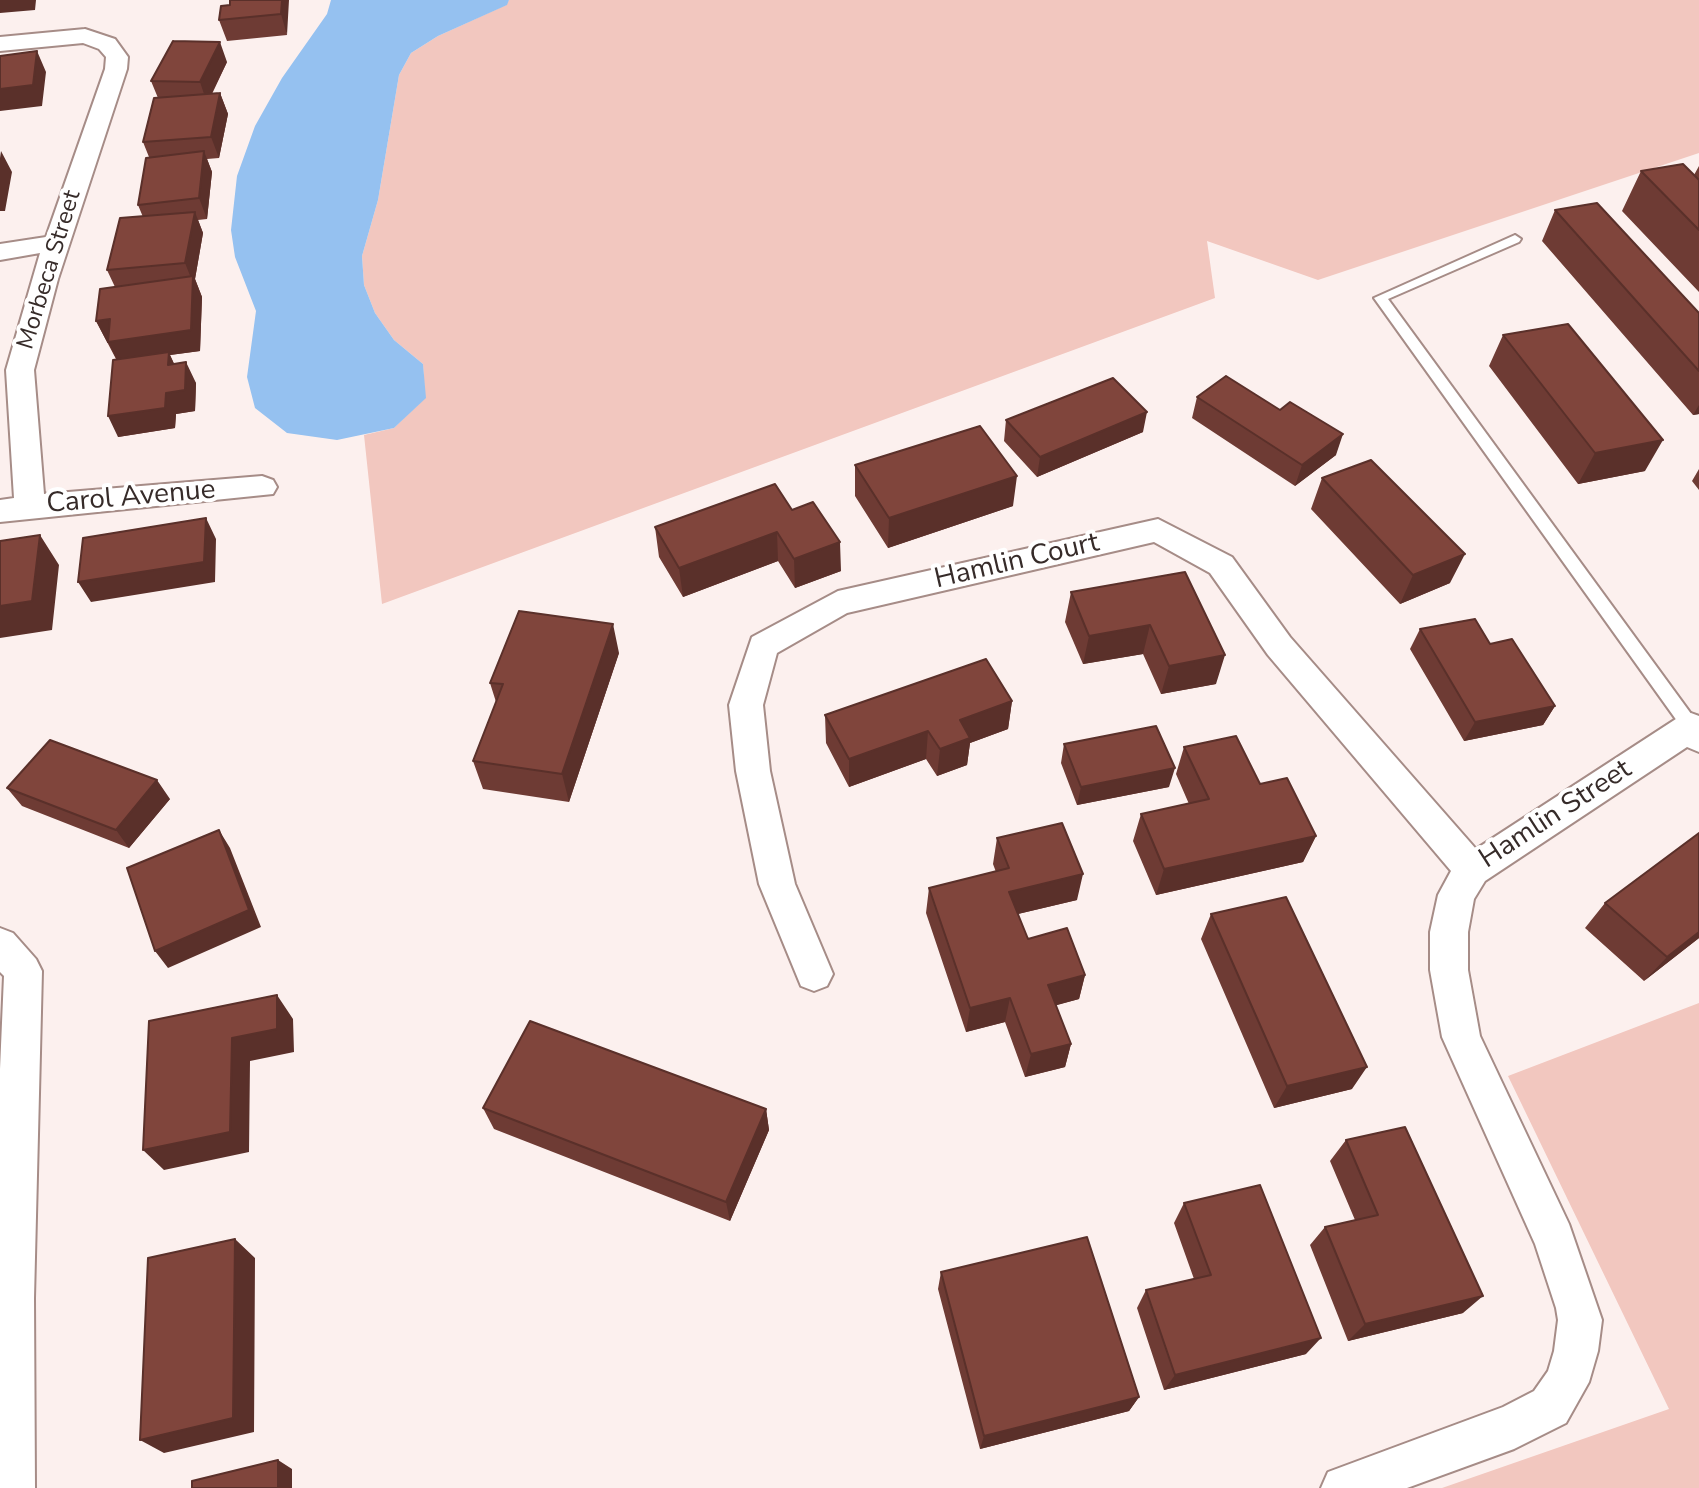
<!DOCTYPE html>
<style>
body{margin:0}
canvas{display:block;background:#fcf0ee}
</style>
<canvas width="1699" height="1488"></canvas>
<script>
const ctx = document.querySelector('canvas').getContext('2d');
ctx.lineJoin = 'round';
function fill(path, color) { ctx.fillStyle = color; ctx.fill(path, 'evenodd'); }
const toPath = rows => new Path2D(rows.map(r => 'M' + r).join(''));
function stroke(path, color, width, dash) { ctx.strokeStyle = color; ctx.lineWidth = width; ctx.lineCap = dash ? 'butt' : 'round'; ctx.setLineDash(dash || []); ctx.stroke(path); }
function label(font, color, halo, rows, align = 'center') {
  ctx.font = font + ' "Nunito Sans",sans-serif'; ctx.lineWidth = 8; ctx.setLineDash([]); ctx.textBaseline = 'middle'; ctx.strokeStyle = halo; ctx.fillStyle = color; for (const [text, x, y, turn = 0] of rows) {
    ctx.save(); ctx.translate(x, y); ctx.rotate((+turn || 0) * Math.PI / 180); ctx.textAlign = isNaN(turn) ? turn : align; if (halo) ctx.strokeText(text, 0, 0); ctx.fillText(text, 0, 0); ctx.restore();
  }
}
fill(toPath([
 [509,0,1699,0,1699,153,1318,280,1207,241,1215,298,382,604,364,435,394,428,425,398,423,364,394,340,375,313,364,285,362,256,378,200,399,75,411,53,438,36,506,5],
 [1699,1003,1699,1488,1442,1488,1669,1409,1508,1076]
]), '#f2c7bf');
fill(toPath([
 [331,0,509,0,507,5,438,36,411,53,399,75,378,200,362,256,364,285,375,313,394,340,423,364,426,398,394,428,337,440,287,433,255,408,247,377,256,311,235,257,231,230,237,176,255,126,282,78,327,14]
]), '#95c1f0');
const service = toPath([
 [1515,235,1521,239,1519,242,1388,299,1697,722,1699,727,1697,732,1685,732,1374,298,1515,235]
]);
const minor = toPath([
 [85,29,115,39,128,57,127,69,58,279,34,370,44,494,262,476,273,480,277,487,273,494,0,522,0,500,14,498,6,370,40,253,0,260,0,244,46,237,105,69,106,57,99,49,83,43,0,51,0,37,85,29],
 [1158,519,1232,557,1290,637,1476,849,1679,717,1691,713,1699,716,1699,752,1687,747,1485,881,1474,899,1468,932,1468,970,1480,1036,1569,1224,1602,1320,1598,1351,1589,1382,1566,1423,1514,1449,1407,1488,1321,1488,1328,1472,1503,1407,1534,1391,1548,1371,1554,1351,1558,1320,1556,1308,1535,1244,1442,1037,1430,970,1430,932,1438,895,1451,871,1268,655,1210,573,1154,542,847,613,777,653,763,705,770,771,795,884,833,974,827,986,814,991,801,986,759,884,736,771,729,705,752,637,838,591,1158,519],
 [0,928,13,933,36,959,42,971,34,1298,35,1488,0,1488,0,1069,4,976,0,972,0,928]
]);
stroke(service, '#a68c87', 4);
stroke(minor, '#a68c87', 4);
fill(service, '#fff');
fill(minor, '#fff');
fill(toPath([
 [282,0,287,35,227,41,219,20],
 [227,62,212,94,220,93,228,114,219,158,207,159,212,172,207,219,198,220,203,233,195,279,202,297,200,351,170,355,174,364,196,383,195,411,176,414,175,428,118,437,116,359,96,321,115,287,107,270,143,217,138,205,149,157,143,142,158,98,151,81],
 [1699,166,1699,292,1622,211,1641,171,1694,175],
 [1555,210,1699,313,1699,414,1693,415,1542,241],
 [1503,335,1645,471,1578,484,1489,366],
 [1197,397,1336,455,1295,486,1192,418],
 [1006,420,1143,432,1037,477,1004,441],
 [855,465,1013,506,888,548,855,496],
 [1699,469,1699,490,1692,481],
 [1322,478,1450,583,1400,604,1311,509],
 [792,510,841,571,795,588,778,561,683,597,659,557,655,527],
 [1185,572,1216,684,1161,694,1143,654,1083,664,1065,622,1071,592],
 [1420,629,1490,644,1555,706,1543,725,1464,741,1410,649],
 [619,653,569,802,483,789,473,761,496,702,490,683],
 [1012,701,1008,729,970,743,967,765,937,776,926,759,849,787,826,743,825,715],
 [1064,744,1169,787,1077,805,1061,763],
 [1184,747,1316,836,1303,862,1156,895,1133,841,1141,814,1189,804,1176,774],
 [7,788,170,799,129,848,22,806],
 [1699,833,1699,938,1644,981,1585,928,1605,903],
 [997,838,1077,900,1018,914,1028,939,1085,975,1079,999,1056,1005,1071,1044,1065,1067,1025,1077,1005,1022,966,1032,926,913,929,888,996,872,993,864],
 [1211,914,1352,1089,1274,1108,1201,939],
 [483,1108,766,1109,769,1130,730,1221,494,1129],
 [1346,1140,1463,1313,1348,1341,1310,1245,1325,1227,1355,1220,1330,1161],
 [1184,1203,1306,1354,1164,1390,1137,1308,1146,1290,1194,1279,1174,1223],
 [941,1272,1139,1397,1129,1411,980,1449,938,1289]
]), '#6e3b34');
fill(toPath([
 [0,0,36,0,35,10,0,13],
 [282,0,289,0,287,35,281,14],
 [220,42,227,62,207,103,200,82],
 [37,51,46,72,42,106,0,111,0,89],
 [220,93,228,114,219,158,211,137],
 [1,151,12,172,5,211,0,211,0,158],
 [204,151,212,172,207,219,199,198],
 [195,212,203,233,195,279,202,297,200,351,170,355,178,372,168,365,118,362,108,342,193,283,185,263],
 [110,319,120,340,107,342,96,321],
 [186,362,196,383,195,411,176,414,175,428,118,437,108,416,166,393],
 [1699,405,1699,414,1693,415],
 [1147,412,1143,432,1037,477,1040,457],
 [1343,434,1336,455,1295,486,1302,465],
 [1663,440,1645,471,1578,484,1595,453],
 [1017,476,1013,506,888,548,889,518],
 [206,518,216,539,215,582,91,602,78,582],
 [777,532,778,561,683,597,679,568],
 [40,535,59,565,52,630,0,638,0,606],
 [840,542,841,571,795,588,794,559],
 [1465,554,1450,583,1400,604,1413,575],
 [613,624,619,653,569,802,562,774],
 [1150,625,1143,654,1083,664,1089,636],
 [1225,655,1216,684,1161,694,1169,666],
 [1012,701,1008,729,970,743,967,765,937,776,940,749,960,720],
 [1555,706,1543,725,1464,741,1475,722],
 [928,731,926,759,849,787,849,759],
 [1175,768,1169,787,1077,805,1081,787],
 [157,780,170,799,129,848,116,830],
 [219,830,230,848,261,927,168,968,155,951],
 [1316,836,1303,862,1156,895,1164,869],
 [1083,874,1077,900,1005,917,1009,892],
 [1699,932,1699,938,1644,981,1667,957],
 [1085,975,1079,999,1043,1009,1048,985],
 [277,995,293,1019,294,1052,250,1061,249,1152,164,1170,143,1150,232,1038],
 [1010,998,1005,1022,966,1032,970,1008],
 [1071,1044,1065,1067,1025,1077,1031,1054],
 [1367,1067,1352,1089,1274,1108,1287,1086],
 [766,1109,769,1130,730,1221,726,1202],
 [235,1239,255,1258,254,1432,164,1453,140,1440],
 [1483,1296,1463,1313,1348,1341,1365,1324],
 [1321,1338,1306,1354,1164,1390,1175,1375],
 [1139,1397,1129,1411,980,1449,984,1436],
 [278,1460,292,1469,292,1488,278,1488]
]), '#5a302a');
const building = toPath([
 [230,0,282,0,281,14,219,20,221,6,230,5,230,0],
 [173,41,220,42,200,82,151,81,173,41],
 [37,51,33,85,0,89,0,56,37,51],
 [220,93,211,137,143,142,154,98,220,93],
 [204,151,199,198,138,205,146,158,204,151],
 [1683,164,1699,180,1699,230,1641,171,1683,164],
 [1597,203,1699,313,1699,371,1555,210,1597,203],
 [195,212,185,263,107,270,120,218,195,212],
 [193,276,191,330,108,342,110,319,96,321,100,289,193,276],
 [1568,324,1663,440,1595,453,1503,335,1568,324],
 [169,352,168,365,186,362,185,390,166,393,165,408,108,416,113,360,169,352],
 [1226,376,1280,410,1290,402,1343,434,1302,465,1197,397,1226,376],
 [1113,378,1147,412,1040,457,1006,420,1113,378],
 [980,426,1017,476,889,518,855,465,980,426],
 [1371,460,1465,554,1413,575,1322,478,1371,460],
 [775,484,792,510,813,502,840,542,794,559,777,532,679,568,655,527,775,484],
 [206,518,204,562,78,582,83,538,206,518],
 [40,535,32,601,0,606,0,541,40,535],
 [1185,572,1225,655,1169,666,1150,625,1089,636,1071,592,1185,572],
 [519,611,613,624,562,774,473,761,503,684,490,683,519,611],
 [1475,619,1490,644,1512,639,1555,706,1475,722,1420,629,1475,619],
 [986,659,1012,701,960,720,970,738,940,749,928,731,849,759,825,715,986,659],
 [1156,726,1175,768,1081,787,1064,744,1156,726],
 [1236,736,1260,784,1287,778,1316,836,1164,869,1141,814,1209,799,1184,747,1236,736],
 [50,740,157,780,116,830,7,788,50,740],
 [1062,823,1083,874,1009,892,1028,939,1067,928,1085,975,1048,985,1071,1044,1031,1054,1010,998,970,1008,929,888,1009,868,997,838,1062,823],
 [219,830,249,910,155,951,127,868,219,830],
 [1699,833,1699,932,1667,957,1605,903,1699,833],
 [1286,897,1367,1067,1287,1086,1211,914,1286,897],
 [277,995,277,1029,232,1038,230,1132,143,1150,149,1021,277,995],
 [530,1021,766,1109,726,1202,483,1108,530,1021],
 [1405,1127,1483,1296,1365,1324,1325,1227,1378,1215,1346,1140,1405,1127],
 [1260,1185,1321,1338,1175,1375,1146,1290,1211,1275,1184,1203,1260,1185],
 [1087,1237,1139,1397,984,1436,941,1272,1087,1237],
 [235,1239,233,1418,140,1440,148,1258,235,1239],
 [278,1460,278,1488,192,1488,192,1481,278,1460]
]);
fill(building, '#80453c');
stroke(building, '#5a302a', 2);
label('24px', '#362b29', '#fff', [
 ["Morbeca Street",50,270,-73]
]);
label('28px', '#362b29', '#fff', [
 ["Carol Avenue",131,498,-5],
 ["Hamlin Court",1017,562,-13],
 ["Hamlin Street",1556,815,-33]
]);
</script>
